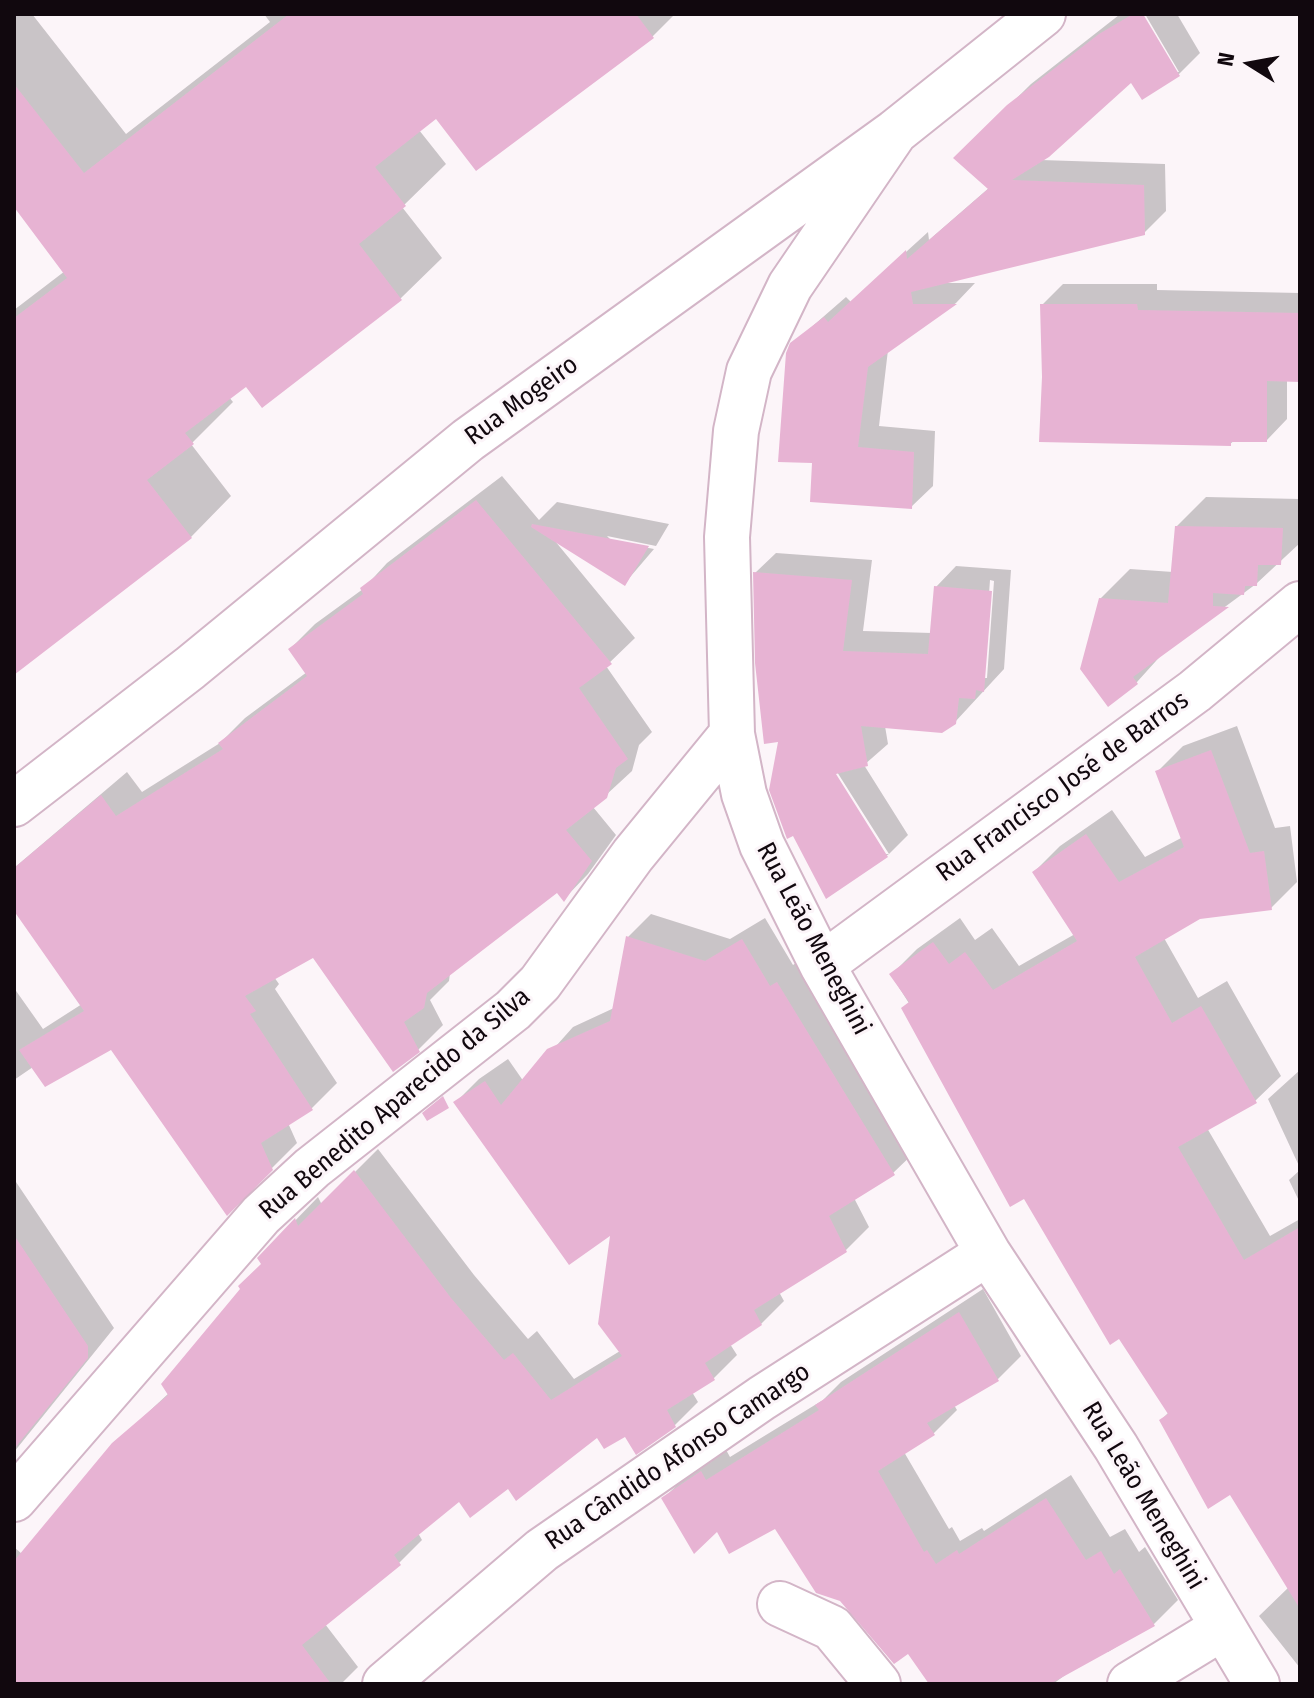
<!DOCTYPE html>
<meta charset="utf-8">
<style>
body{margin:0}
#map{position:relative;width:1314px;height:1698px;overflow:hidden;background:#fcf5f9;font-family:"Fira Sans Condensed",sans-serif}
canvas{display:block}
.frame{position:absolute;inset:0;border:16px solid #11080e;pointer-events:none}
.north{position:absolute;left:1210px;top:24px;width:80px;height:80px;-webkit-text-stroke:6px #fcf5f9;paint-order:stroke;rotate:281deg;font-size:22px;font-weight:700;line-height:32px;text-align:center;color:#11080e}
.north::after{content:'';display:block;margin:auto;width:28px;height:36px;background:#11080e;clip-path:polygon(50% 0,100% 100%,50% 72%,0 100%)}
</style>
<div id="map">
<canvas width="1314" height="1698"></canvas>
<div class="frame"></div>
<div class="north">N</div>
</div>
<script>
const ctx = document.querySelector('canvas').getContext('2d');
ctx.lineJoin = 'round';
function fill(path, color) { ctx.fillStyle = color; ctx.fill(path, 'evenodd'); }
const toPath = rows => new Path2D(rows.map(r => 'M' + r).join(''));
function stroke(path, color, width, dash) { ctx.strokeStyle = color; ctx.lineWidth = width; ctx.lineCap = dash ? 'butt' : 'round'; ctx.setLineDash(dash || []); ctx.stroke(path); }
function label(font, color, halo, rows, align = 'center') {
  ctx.font = font + ' "Fira Sans Condensed",sans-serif'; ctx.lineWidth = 6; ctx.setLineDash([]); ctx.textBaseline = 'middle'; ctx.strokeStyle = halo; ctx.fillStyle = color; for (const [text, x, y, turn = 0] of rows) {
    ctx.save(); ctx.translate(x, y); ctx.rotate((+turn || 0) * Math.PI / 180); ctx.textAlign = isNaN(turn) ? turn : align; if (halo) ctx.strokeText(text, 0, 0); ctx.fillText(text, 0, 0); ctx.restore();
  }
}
fill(toPath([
 [14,14,32,14,126,134,270,22,264,14,675,14,653,36,477,169,437,116,419,130,446,164,402,207,442,258,401,298,263,406,246,384,229,397,233,402,191,444,231,496,191,537,14,670,14,310,65,271,14,203],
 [1141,14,1175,72,1179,72,1145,14,1177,14,1200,53,1178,75,1131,80,1041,160,1165,164,1166,211,1144,233,945,283,975,283,956,303,888,350,879,426,935,431,933,486,911,507,814,462,792,344,846,297,851,302,928,232,929,240,990,187,956,158,1031,84,1119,15],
 [1063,284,1157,284,1157,290,1300,293,1300,380,1287,380,1287,419,1267,440,1235,440,1230,444,1044,377,1042,305],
 [502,476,539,520,557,502,669,524,656,546,607,536,612,541,654,549,625,583,555,541,635,638,606,666,652,732,639,745,632,771,593,807,616,835,588,874,564,899,558,891,450,973,449,981,430,1000,443,1025,418,1050,313,955,274,977,279,984,275,989,337,1083,312,1108,288,1123,297,1143,227,1213,111,1048,33,1067,14,1080,14,988,43,1029,82,1004,14,908,14,868,127,772,142,792,220,743,245,718,307,672,290,649,315,624,363,589,387,563],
 [1206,497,1300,499,1300,543,1256,584,1165,651,1137,682,1109,705,1100,599,1130,569,1173,572,1176,527],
 [776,553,872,560,863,631,932,633,936,587,956,566,1011,570,1004,669,955,722,885,726,888,744,864,765,908,835,889,854,832,764,829,766,884,854,889,854,827,896,781,740,755,573],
 [990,580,994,581,987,678,983,678],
 [1237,726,1275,828,1290,826,1297,882,1271,908,1199,917,1164,938,1198,998,1227,981,1281,1076,1255,1101,1207,1128,1270,1236,1300,1219,1300,1668,1259,1616,1289,1587,1231,1492,1161,1420,1169,1412,891,975,917,949,960,918,975,940,992,928,1019,966,1075,934,1034,872,1060,846,1112,810,1145,857,1183,837,1158,771,1183,746],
 [651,914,730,939,765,918,793,965,800,960,916,1151,893,1173,854,1198,869,1227,846,1250,779,1292,784,1301,761,1324,730,1344,737,1355,714,1378,692,1392,698,1402,675,1425,598,1435,508,1487,459,1499,418,1533,422,1540,399,1563,325,1624,358,1667,341,1684,14,1684,14,1547,22,1554,114,1444,169,1393,263,1264,259,1258,318,1197,322,1205,378,1149,474,1275,528,1339,537,1331,574,1379,620,1351,613,1232,456,1102,479,1079,508,1059,524,1082,573,1027,614,1008,628,937],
 [1300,1070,1300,1168,1268,1099],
 [1300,1170,1300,1203,1289,1180],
 [14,1179,114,1328,14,1452],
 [983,1289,1021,1356,997,1380,954,1405,957,1410,933,1434,904,1452,949,1529,952,1527,960,1541,982,1528,984,1531,1071,1475,1110,1537,1125,1529,1139,1552,1145,1547,1178,1600,1154,1624,1108,1652,1106,1645,1053,1684,931,1684,909,1651,776,1526,718,1529,664,1498,688,1474,725,1448,730,1457,823,1400,841,1382]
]), '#0003');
fill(toPath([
 [289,14,636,14,654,38,476,171,436,119,375,167,406,206,359,244,402,300,262,408,246,387,185,433,194,444,147,480,192,538,14,675,14,318,67,278,14,207,14,84,84,173],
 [1133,14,1143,14,1180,76,1142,100,1131,83,1049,157,1012,180,1144,185,1145,235,911,292,913,304,957,304,868,367,858,447,914,452,912,509,810,502,812,463,778,462,786,353,790,343,824,317,828,322,906,250,907,259,988,189,953,158,1007,105,1099,34],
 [1040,304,1137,304,1138,310,1300,313,1300,382,1267,381,1267,442,1231,442,1231,446,1039,442,1042,377],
 [476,500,612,664,579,688,628,759,616,768,607,798,566,830,592,861,564,902,557,893,427,993,424,1008,404,1022,420,1052,393,1072,313,958,245,996,256,1011,250,1014,313,1110,261,1143,273,1170,227,1216,111,1050,45,1087,19,1050,84,1011,14,911,14,868,101,795,116,816,223,749,218,743,307,676,288,649,363,594,360,588],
 [532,524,649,546,625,586,531,527],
 [1175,526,1283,528,1281,565,1258,565,1257,586,1245,586,1244,595,1213,593,1213,606,1229,607,1133,677,1138,684,1108,707,1080,669,1099,598,1168,603],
 [753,572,852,580,843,651,928,654,934,586,992,591,984,692,976,690,975,699,959,698,956,724,942,733,861,726,868,766,836,774,888,857,826,899,793,836,787,839,769,790,778,742,764,744,755,663],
 [1211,750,1250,853,1264,851,1272,910,1200,919,1135,957,1172,1023,1201,1006,1257,1103,1178,1147,1244,1260,1300,1227,1300,1609,1230,1495,1208,1509,1159,1420,1168,1414,1119,1339,1110,1345,1024,1199,1010,1207,901,1008,909,1002,889,974,933,942,949,964,965,952,993,990,1077,941,1032,872,1086,834,1119,882,1184,847,1155,771],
 [626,936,705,961,742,939,770,986,777,982,895,1175,829,1216,847,1252,754,1310,762,1325,705,1363,715,1380,667,1410,676,1427,636,1455,625,1437,604,1449,597,1438,516,1501,508,1489,470,1518,459,1502,394,1555,401,1565,302,1645,331,1684,14,1684,14,1561,112,1443,168,1395,161,1384,240,1289,238,1286,261,1264,257,1258,295,1218,298,1226,354,1170,451,1298,504,1360,513,1353,551,1400,622,1356,598,1324,610,1236,569,1265,453,1102,485,1081,501,1105,547,1049,610,1021],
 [443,1096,449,1108,427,1121,422,1113],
 [14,1235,88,1346,88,1358,14,1449],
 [959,1312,999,1381,927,1423,935,1435,878,1471,924,1552,927,1550,936,1564,957,1550,959,1554,1046,1498,1086,1560,1101,1551,1114,1574,1120,1569,1155,1626,1050,1684,929,1684,908,1654,894,1664,840,1601,816,1593,775,1529,729,1554,717,1532,694,1554,661,1498,701,1471,706,1480,819,1410,815,1405]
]), '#e7b3d3');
const street = toPath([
 [895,132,790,286,749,371,736,431,727,537,732,734,744,794,762,845,822,965,988,1253,1116,1447,1257,1684],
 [14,804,190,668,468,440,895,132,1043,14],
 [822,965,1195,691,1300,604],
 [14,1499,261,1215,312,1168,513,1010,540,983,633,855,732,734],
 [780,1604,832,1628,878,1684],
 [385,1684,542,1550,762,1398,988,1253],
 [1130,1684,1222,1628]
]);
stroke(street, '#d3b5c7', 48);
stroke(street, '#fff', 44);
label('26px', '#11080e', '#fcf5f9', [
 ["Rua Mogeiro",522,401,-36],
 ["Rua Francisco José de Barros",1063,787,-36],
 ["Rua Leão Meneghini",813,939,62],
 ["Rua Benedito Aparecido da Silva",395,1104,-40],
 ["Rua Cândido Afonso Camargo",678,1457,-34],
 ["Rua Leão Meneghini",1143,1496,59]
]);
</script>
